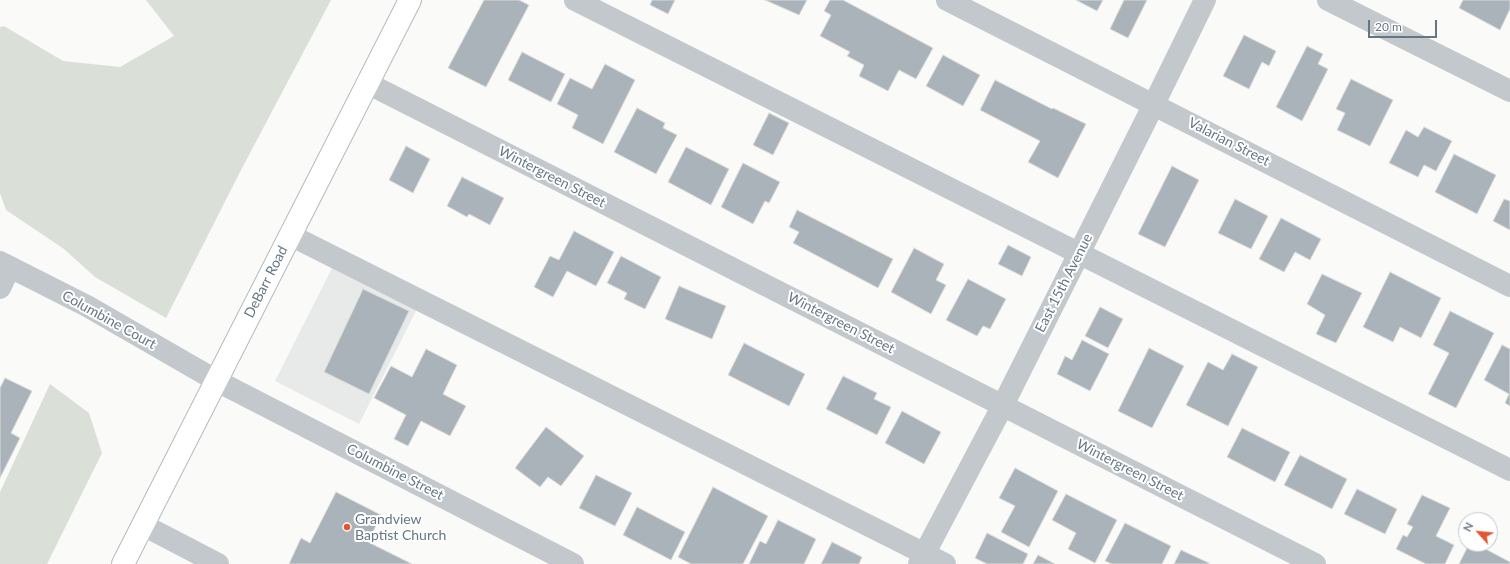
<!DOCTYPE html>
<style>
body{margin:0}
#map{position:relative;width:1510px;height:564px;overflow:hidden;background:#fafaf8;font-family:Lato,sans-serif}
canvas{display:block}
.north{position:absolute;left:1458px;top:512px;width:40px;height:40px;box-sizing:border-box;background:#fff;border:1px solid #c1c8cd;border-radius:50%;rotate:297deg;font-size:11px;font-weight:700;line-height:16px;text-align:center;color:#657683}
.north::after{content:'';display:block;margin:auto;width:14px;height:18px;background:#e4572e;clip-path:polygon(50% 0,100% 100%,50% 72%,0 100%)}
.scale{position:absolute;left:1368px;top:20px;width:69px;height:18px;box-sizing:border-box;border:2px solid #657683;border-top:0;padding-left:5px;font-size:12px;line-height:14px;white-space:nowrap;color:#657683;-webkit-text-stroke:3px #fff;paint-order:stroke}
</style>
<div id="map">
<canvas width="1510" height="564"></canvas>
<div class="north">N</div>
<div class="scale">20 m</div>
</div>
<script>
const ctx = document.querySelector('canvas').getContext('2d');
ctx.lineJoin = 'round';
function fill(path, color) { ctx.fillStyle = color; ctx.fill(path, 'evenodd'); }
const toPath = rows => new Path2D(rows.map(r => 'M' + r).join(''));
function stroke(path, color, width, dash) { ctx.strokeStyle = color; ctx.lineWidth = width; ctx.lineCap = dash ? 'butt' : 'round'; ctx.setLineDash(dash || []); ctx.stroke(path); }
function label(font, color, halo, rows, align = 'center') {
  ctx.font = font + ' Lato,sans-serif'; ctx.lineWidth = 4; ctx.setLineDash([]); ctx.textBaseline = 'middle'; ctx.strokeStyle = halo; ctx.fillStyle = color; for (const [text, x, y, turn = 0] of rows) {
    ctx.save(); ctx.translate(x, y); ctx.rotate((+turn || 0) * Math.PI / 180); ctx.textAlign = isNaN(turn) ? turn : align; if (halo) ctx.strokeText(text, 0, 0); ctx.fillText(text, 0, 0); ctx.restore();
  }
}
fill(toPath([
 [334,264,418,307,359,424,275,381]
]), '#e8e9e9');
fill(toPath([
 [146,0,331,0,241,170,166,318,95,277,64,249,6,210,0,193,0,27,4,26,63,61,120,67,174,36],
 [50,384,89,413,102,453,47,564,0,564,0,492]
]), '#dadfd7');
const building = toPath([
 [484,0,519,0,529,5,486,87,448,68,484,0],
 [652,0,675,0,668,14,650,5,652,0],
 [765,0,807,0,799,15,765,0],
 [830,0,843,0,933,48,916,79,899,70,888,91,859,76,864,65,847,56,850,52,820,36,831,15,824,11,830,0],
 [1076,0,1103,0,1097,11,1076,0],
 [1124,0,1147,0,1128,38,1110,29,1124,0],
 [1463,0,1510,0,1510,9,1500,30,1459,8,1463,0],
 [1244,35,1276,51,1269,66,1262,62,1249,89,1223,76,1244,35],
 [1307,46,1323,54,1318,64,1328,69,1302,121,1276,107,1307,46],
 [522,52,565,74,551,102,508,80,522,52],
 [943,55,980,75,963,106,926,86,943,55],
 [605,64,635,80,603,144,572,128,578,115,557,104,570,78,592,89,605,64],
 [1351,79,1393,100,1370,146,1337,130,1345,113,1336,109,1351,79],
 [995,80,1052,109,1053,108,1086,124,1058,178,1028,162,1040,141,980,110,995,80],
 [637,108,665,123,663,128,677,135,656,174,614,152,637,108],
 [769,113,789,123,773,155,753,145,769,113],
 [1424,127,1452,141,1436,171,1424,165,1418,177,1389,163,1406,130,1418,137,1424,127],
 [406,146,430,159,413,193,389,180,406,146],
 [686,147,729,169,711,205,668,182,686,147],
 [1454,154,1496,175,1477,214,1435,192,1454,154],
 [743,163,780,182,769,203,765,201,753,224,721,207,743,163],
 [1172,166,1199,180,1165,247,1138,234,1172,166],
 [462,177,504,198,490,225,469,214,467,217,447,206,462,177],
 [1235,199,1268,216,1251,249,1218,233,1235,199],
 [1504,199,1510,201,1510,230,1493,221,1504,199],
 [797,210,893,259,878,288,793,243,799,232,789,227,797,210],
 [1281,218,1321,239,1310,260,1295,252,1284,272,1259,259,1281,218],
 [574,231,614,252,596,286,567,271,553,297,534,287,550,256,559,260,574,231],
 [1008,245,1031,257,1022,276,998,264,1008,245],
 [914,248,944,264,936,280,946,285,931,314,891,292,914,248],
 [621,256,661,277,645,309,624,299,627,293,607,283,621,256],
 [1390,272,1441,298,1421,338,1400,327,1393,342,1363,327,1390,272],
 [1322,274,1362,293,1336,343,1316,334,1325,315,1307,304,1322,274],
 [968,279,1006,299,990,329,983,326,977,336,946,320,968,279],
 [679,286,726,306,712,339,665,319,679,286],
 [363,289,409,311,369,394,324,372,363,289],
 [1100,307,1123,319,1108,348,1085,336,1100,307],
 [1450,311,1494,333,1456,408,1428,394,1449,353,1433,345,1450,311],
 [1082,340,1109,354,1090,391,1057,374,1065,356,1072,360,1082,340],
 [744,343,805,374,789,406,728,375,744,343],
 [1502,345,1510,349,1510,406,1505,403,1509,394,1484,380,1502,345],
 [1149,348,1184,366,1152,428,1118,411,1149,348],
 [426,349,457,365,443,394,466,406,450,436,421,421,408,446,394,439,406,415,374,398,391,366,412,377,426,349],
 [1232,354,1258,367,1228,426,1186,405,1208,362,1223,370,1232,354],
 [843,376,877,393,874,399,891,407,877,435,826,409,843,376],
 [5,378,32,391,11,433,20,438,0,478,0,388,5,378],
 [902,411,941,432,924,464,885,443,902,411],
 [546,427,584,456,561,486,548,477,540,487,515,468,546,427],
 [1242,428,1290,452,1275,482,1227,457,1242,428],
 [1300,455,1347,479,1332,509,1284,485,1300,455],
 [1015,468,1058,491,1029,547,1001,532,1015,506,999,498,1015,468],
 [596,475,632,493,615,526,579,508,596,475],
 [713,487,768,516,743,564,691,564,678,557,713,487],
 [1357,489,1397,509,1385,534,1344,514,1357,489],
 [336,492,381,515,368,542,412,564,289,564,301,538,310,543,336,492],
 [1066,494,1117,520,1095,563,1068,549,1076,533,1052,520,1066,494],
 [1422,495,1450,508,1436,536,1454,545,1445,564,1426,564,1396,549,1403,535,1407,537,1413,527,1407,524,1422,495],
 [637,507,685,532,671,560,623,535,637,507],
 [778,520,816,539,804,564,805,564,749,564,760,541,766,544,778,520],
 [1125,523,1171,546,1162,564,1112,564,1105,561,1125,523],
 [987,533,1028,554,1023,564,987,564,975,558,987,533],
 [832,542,862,557,859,564,821,564,832,542],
 [1469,544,1476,544,1510,562,1510,564,1459,564,1469,544],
 [1181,550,1209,563,1209,564,1174,564,1181,550],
 [1038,555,1055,564,1033,564,1038,555]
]);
fill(building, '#aab3b9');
stroke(building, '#dcdcda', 1);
const major = toPath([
 [123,564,410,0]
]);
stroke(major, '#b5babe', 24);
stroke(toPath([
 [575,0,1510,470],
 [947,0,1510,286],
 [1328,0,1510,91],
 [367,83,1315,564],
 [290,235,945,564],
 [0,262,87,306,217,381,573,564],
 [0,288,10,267],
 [143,525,218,564],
 [919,564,1003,405,1154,104,1205,0]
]), '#c3c8cc', 22);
stroke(major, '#fff', 22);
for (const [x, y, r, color] of [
 [347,527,4,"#e4572e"]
]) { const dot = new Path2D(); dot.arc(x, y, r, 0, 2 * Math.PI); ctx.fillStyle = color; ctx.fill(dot); stroke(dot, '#fff', 1.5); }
label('14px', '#657683', '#fff', [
 ["Valarian Street",1229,142,27],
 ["Wintergreen Street",552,177,27],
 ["DeBarr Road",266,282,-63],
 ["East 15th Avenue",1064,283,-63],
 ["Columbine Court",109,320,29],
 ["Wintergreen Street",841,323,27],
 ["Wintergreen Street",1130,470,27],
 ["Columbine Street",395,472,27]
]);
label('14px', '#657683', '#fff', [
 ["Grandview",355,519],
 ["Baptist Church",355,535]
], 'left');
</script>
